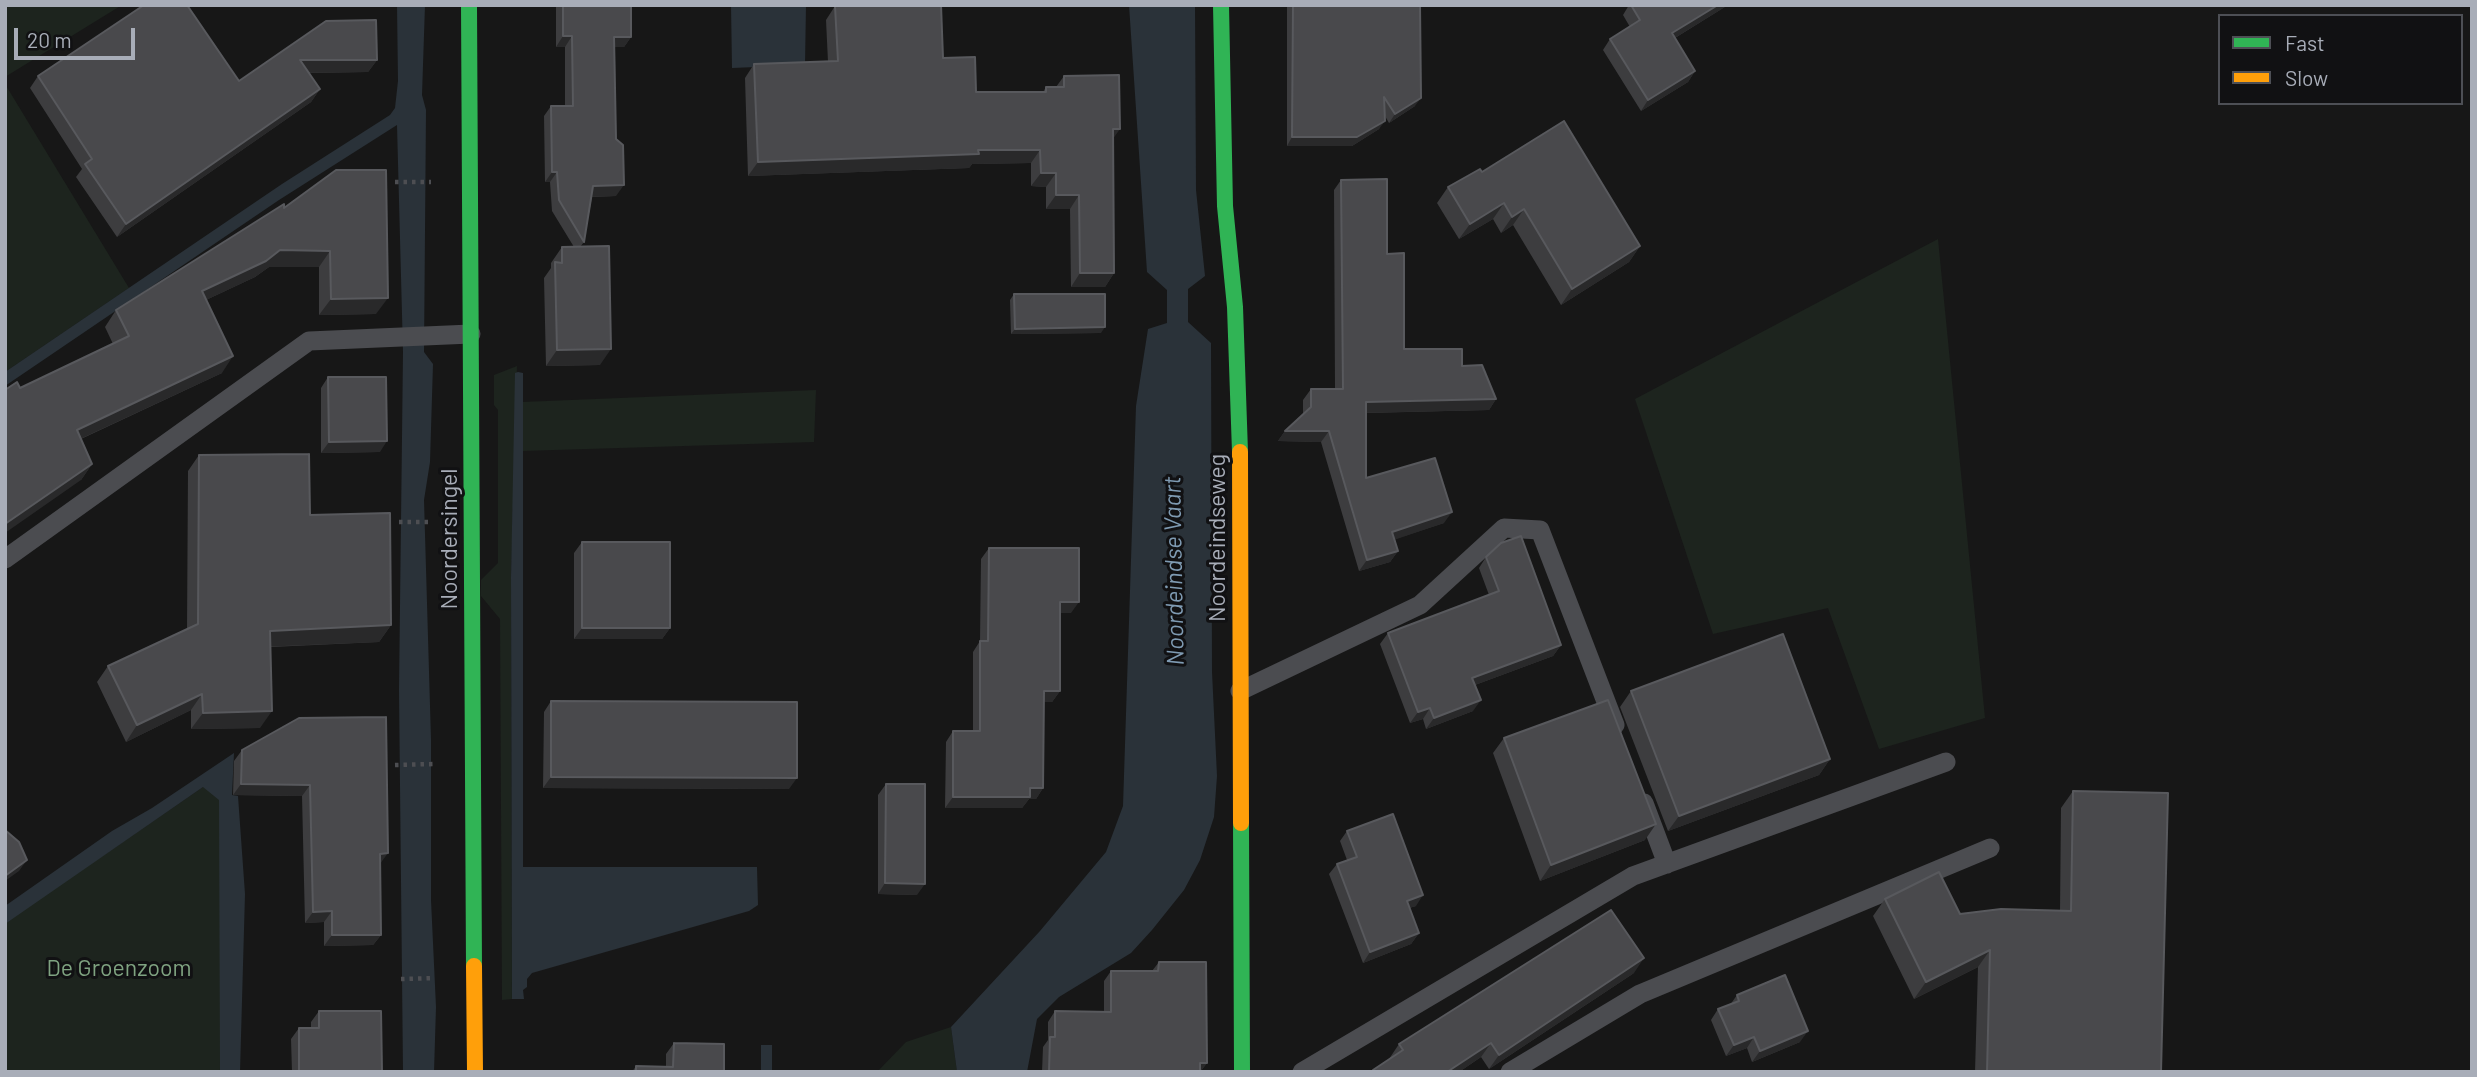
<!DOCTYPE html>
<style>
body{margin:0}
#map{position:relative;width:2477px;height:1077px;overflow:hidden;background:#171717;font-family:Barlow,sans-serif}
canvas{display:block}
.frame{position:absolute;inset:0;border:7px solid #a8adb8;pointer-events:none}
.legend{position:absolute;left:2218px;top:14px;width:245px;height:91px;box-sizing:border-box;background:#111113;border:2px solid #4d4f55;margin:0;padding:9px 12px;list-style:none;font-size:21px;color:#a8adb8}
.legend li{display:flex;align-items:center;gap:14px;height:35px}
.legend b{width:35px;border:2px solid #4d4f55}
.scale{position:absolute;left:14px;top:28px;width:121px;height:32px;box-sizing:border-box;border:4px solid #a8adb8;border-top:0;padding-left:9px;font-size:21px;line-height:24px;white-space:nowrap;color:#a8adb8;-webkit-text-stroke:5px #111113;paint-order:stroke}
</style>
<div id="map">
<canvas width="2477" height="1077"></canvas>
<div class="frame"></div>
<ul class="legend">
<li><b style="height:9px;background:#30b455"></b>Fast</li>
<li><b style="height:9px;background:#ff9f0a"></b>Slow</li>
</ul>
<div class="scale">20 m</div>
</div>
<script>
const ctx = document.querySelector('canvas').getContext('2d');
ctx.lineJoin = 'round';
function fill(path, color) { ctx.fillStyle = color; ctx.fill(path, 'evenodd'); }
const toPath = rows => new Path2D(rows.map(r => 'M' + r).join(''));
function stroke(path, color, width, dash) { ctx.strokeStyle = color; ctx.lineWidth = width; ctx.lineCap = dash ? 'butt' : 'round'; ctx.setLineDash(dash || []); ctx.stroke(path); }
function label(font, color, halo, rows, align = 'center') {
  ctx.font = font + ' Barlow,sans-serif'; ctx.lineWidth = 6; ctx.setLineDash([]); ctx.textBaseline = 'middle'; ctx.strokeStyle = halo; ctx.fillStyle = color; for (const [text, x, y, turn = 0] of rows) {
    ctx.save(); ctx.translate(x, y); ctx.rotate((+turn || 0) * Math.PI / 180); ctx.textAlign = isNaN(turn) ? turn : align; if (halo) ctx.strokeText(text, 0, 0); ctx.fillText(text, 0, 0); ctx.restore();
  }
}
fill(toPath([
 [5,5,122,5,5,77],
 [5,84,129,288,5,372],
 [1938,239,1985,718,1879,749,1828,608,1713,634,1635,399],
 [517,366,511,577,512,999,502,1000,500,619,481,596,481,580,498,563,498,410,494,405,494,375],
 [816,390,814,442,522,451,522,402],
 [226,779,223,1072,5,1072,5,917,107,853,203,787],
 [951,1027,957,1072,877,1072,906,1042]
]), '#1d241e');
fill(toPath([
 [397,5,425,5,422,95,426,110,424,352,433,364,430,462,424,500,431,740,431,900,436,1007,434,1072,403,1072,399,690,403,352,397,125,279,200,5,386,5,372,282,184,390,115,395,108,398,81],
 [731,5,806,5,805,65,732,68],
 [1129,5,1195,5,1196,190,1205,276,1188,289,1188,322,1211,343,1212,672,1217,776,1214,817,1200,860,1184,890,1152,930,1131,953,1059,997,1037,1019,1027,1072,957,1072,951,1027,1040,931,1106,852,1123,806,1136,406,1148,329,1167,323,1167,290,1147,272],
 [518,372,523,373,523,867,757,867,758,905,749,911,532,973,527,979,527,987,523,990,524,999,512,999,511,577,515,373],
 [234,753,232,795,238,796,245,894,240,1072,220,1072,219,800,203,787,5,924,5,906,112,831,152,808],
 [761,1045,772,1045,772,1072,761,1072]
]), '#2a3239');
stroke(toPath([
 [395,182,431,182],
 [399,522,433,522],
 [395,765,434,764],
 [401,979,435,978]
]), '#4d4e52', 4.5, [3.5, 5]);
stroke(toPath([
 [5,559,309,341,471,334],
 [1240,691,1420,605,1504,528,1540,530,1615,725],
 [1644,803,1667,864],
 [1302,1072,1633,876,1946,762],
 [1510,1072,1640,994,1990,848]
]), '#4b4c50', 19);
stroke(toPath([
 [469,5,474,966],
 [1221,5,1225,206,1235,307,1240,452],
 [1241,823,1242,1072]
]), '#30b455', 16);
stroke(toPath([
 [1240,452,1241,823],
 [474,966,475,1072]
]), '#ff9f0a', 16);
fill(toPath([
 [556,5,631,5,631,37,624,47,615,47,616,196,592,197,584,242,580,247,600,365,546,366,544,278,551,268,551,263,562,247,574,247,552,211,550,182,545,182,544,116,551,106,565,106,565,47,556,47],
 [1287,5,1420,5,1415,106,1389,123,1385,116,1379,129,1352,146,1287,146],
 [1629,5,1728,5,1675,38,1695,71,1688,82,1641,111,1603,50,1610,39,1630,27,1623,15],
 [835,6,943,58,976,92,1043,92,1046,87,1056,87,1064,76,1113,139,1114,273,1105,287,1071,287,1070,209,1046,209,1046,187,1031,186,1031,163,972,164,969,168,748,176,745,78,754,64,828,62,826,20],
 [377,60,368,72,308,73,320,89,311,102,117,237,76,177,82,169,30,88,38,76,239,81],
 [336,170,376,314,319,315,319,267,269,267,255,277,206,300,222,373,81,439,92,464,81,480,20,388,113,344,105,327,116,310,284,208],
 [1482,172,1640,246,1629,262,1561,305,1513,225,1501,233,1493,219,1459,239,1437,203,1448,187],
 [1341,180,1387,254,1404,349,1462,366,1496,399,1489,410,1366,413,1366,478,1444,523,1395,539,1398,551,1390,562,1359,571,1321,442,1278,441,1285,431,1303,414,1303,400,1311,389,1335,389,1334,190],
 [1014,294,1101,333,1011,334,1010,300],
 [328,377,380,452,321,453,321,388],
 [199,455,310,515,391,625,379,642,271,647,260,728,191,729,191,710,126,742,97,682,108,666,187,629,188,471],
 [582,542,670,628,662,639,574,639,574,553],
 [989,548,1071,613,1060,613,1060,691,1052,702,1043,702,1043,788,1036,799,1029,799,1022,808,945,808,946,742,953,731,973,731,973,652,980,641,981,559],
 [1486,557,1561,645,1553,656,1475,685,1473,711,1426,729,1423,719,1410,723,1380,644,1388,633,1489,595,1479,568],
 [1631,691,1830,759,1819,775,1668,831,1620,707],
 [551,701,789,789,543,788,544,712],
 [299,718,380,864,381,935,373,945,324,946,324,922,305,923,302,796,233,795,234,761,242,750],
 [1504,738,1645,840,1540,881,1493,753],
 [886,784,917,895,878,894,878,795],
 [2073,791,2161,1072,1975,1072,1978,967,1914,999,1873,916,1885,899,1960,914,2060,911,2061,808],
 [1347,831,1416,906,1409,908,1419,933,1411,944,1363,963,1329,874,1337,864,1347,860,1340,841],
 [1159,962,1207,1063,1200,1072,1042,1072,1043,1047,1048,1040,1048,1022,1055,1011,1104,1012,1104,981,1111,971,1152,971],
 [1634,973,1489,1069,1481,1057,1459,1072,1372,1072,1389,1059,1399,1044],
 [1737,995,1800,1042,1752,1062,1747,1048,1726,1056,1711,1020,1718,1009,1730,1005],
 [319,1011,382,1072,292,1072,291,1039,299,1028,311,1028,311,1022],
 [674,1043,724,1072,632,1072,636,1066,666,1067,666,1054]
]), '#3d3d3f');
fill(toPath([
 [1718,5,1728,5,1665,44,1672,33],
 [563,36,572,36,565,47,556,47],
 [614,37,631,37,624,47,607,47],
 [300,60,377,60,368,72,291,73],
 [1695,71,1688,82,1641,111,1648,100],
 [320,89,311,102,117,237,126,224],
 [1421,98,1415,106,1389,123,1395,114],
 [1385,121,1379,129,1352,146,1287,146,1292,137],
 [1113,129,1120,129,1110,143],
 [978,150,1040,150,1031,163,972,164,969,168,748,176,758,162],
 [552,172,557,172,550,182,545,182],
 [1041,173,1056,173,1046,187,1031,186],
 [624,185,616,196,586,197,593,186],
 [1056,195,1079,195,1070,209,1046,209],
 [1504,203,1493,219,1459,239,1470,224],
 [1524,209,1513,225,1501,233,1512,217],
 [1640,246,1629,262,1561,305,1572,289],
 [280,250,330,251,319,267,269,267,255,277,191,307,202,291],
 [1080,273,1114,273,1105,287,1071,287],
 [388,298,376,314,319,315,331,299],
 [1105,327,1101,333,1011,334,1015,329],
 [611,349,600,365,546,366,557,350],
 [233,356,222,373,65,446,77,430],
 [1496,399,1489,410,1358,413,1366,402],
 [1285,431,1329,431,1321,442,1278,441],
 [387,441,380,452,321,453,329,442],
 [92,464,81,480,5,533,5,524],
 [1452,512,1444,523,1385,543,1392,532],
 [1398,551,1390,562,1359,571,1367,560],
 [1060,602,1079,602,1071,613,1052,613],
 [391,625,379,642,259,647,270,631],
 [582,628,670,628,662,639,574,639],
 [1561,645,1553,656,1464,689,1472,678],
 [1044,691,1060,691,1052,702,1036,702],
 [202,694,191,710,126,742,137,725],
 [1481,700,1473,711,1426,729,1434,718],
 [1430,708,1423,719,1410,723,1418,712],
 [272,711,260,728,191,729,203,713],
 [1830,759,1819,775,1668,831,1679,816],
 [551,777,797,778,789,789,543,788],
 [241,784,310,785,302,796,233,795],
 [1030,788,1043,788,1036,799,1029,799,1022,808,945,808,953,797],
 [1656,824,1645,840,1540,881,1551,865],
 [388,853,380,864,380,854],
 [27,860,19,871,5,881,5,876],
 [885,883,925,884,917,895,878,894],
 [1423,895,1416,906,1399,911,1407,901],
 [332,911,324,922,305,923,313,912],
 [1419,933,1411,944,1363,963,1370,952],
 [332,935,381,935,373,945,324,946],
 [1990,950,1978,967,1914,999,1926,982],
 [1644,958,1634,973,1489,1069,1499,1055],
 [1808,1031,1800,1042,1752,1062,1760,1051],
 [1754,1037,1747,1048,1726,1056,1734,1045],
 [1491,1043,1481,1057,1459,1072,1447,1072],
 [1200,1063,1207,1063,1200,1072,1193,1072]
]), '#29292a');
const building = toPath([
 [144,5,187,5,239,81,326,21,376,20,377,60,300,60,320,89,126,224,85,164,92,159,38,76,144,5],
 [563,5,631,5,631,37,614,37,616,139,623,145,624,185,593,186,584,242,559,200,557,172,552,172,551,106,573,106,572,36,563,36,563,5],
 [859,5,941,5,943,58,975,57,976,92,1046,92,1046,87,1064,87,1064,76,1119,75,1120,129,1113,129,1114,273,1080,273,1079,195,1056,195,1056,173,1041,173,1040,150,978,150,979,154,758,162,754,64,838,61,835,6,859,5],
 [1293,5,1420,5,1421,98,1395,114,1384,97,1385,121,1357,137,1292,137,1293,5],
 [1631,5,1718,5,1672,33,1695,71,1648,100,1610,39,1640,20,1631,5],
 [1564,121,1640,246,1572,289,1524,209,1512,217,1504,203,1470,224,1448,187,1480,169,1482,172,1564,121],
 [336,170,386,170,388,298,331,299,330,251,280,250,266,261,202,291,233,356,77,430,92,464,5,524,5,390,17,382,20,388,129,336,116,310,284,204,284,208,336,170],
 [1387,179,1387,254,1404,253,1404,349,1462,349,1462,366,1482,365,1496,399,1366,402,1366,478,1435,458,1452,512,1392,532,1398,551,1367,560,1329,431,1285,431,1311,407,1311,389,1343,389,1341,180,1387,179],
 [609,246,611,349,557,350,555,262,562,263,562,247,609,246],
 [1014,294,1105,294,1105,327,1015,329,1014,294],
 [328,377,386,377,387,441,329,442,328,377],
 [309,454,310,515,390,513,391,625,270,631,272,711,203,713,202,694,137,725,108,666,198,624,199,455,309,454],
 [1521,536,1561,645,1472,678,1481,700,1434,718,1430,708,1418,712,1388,633,1499,591,1486,557,1501,543,1521,536],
 [582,542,670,542,670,628,582,628,582,542],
 [989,548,1079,548,1079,602,1060,602,1060,691,1044,691,1043,788,1030,788,1030,797,953,797,953,731,980,731,980,641,988,641,989,548],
 [1783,634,1830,759,1679,816,1631,691,1783,634],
 [1608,700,1656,824,1551,865,1504,738,1608,700],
 [551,701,797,702,797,778,551,777,551,701],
 [386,717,388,853,380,854,381,935,332,935,332,911,313,912,310,785,241,784,242,750,299,718,386,717],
 [886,784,925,784,925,884,885,883,886,784],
 [2073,791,2168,793,2161,1072,1987,1072,1990,950,1926,982,1885,899,1939,872,1960,914,2001,909,2071,911,2073,791],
 [1393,814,1423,895,1407,901,1419,933,1370,952,1337,864,1357,857,1347,831,1393,814],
 [5,830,19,842,27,860,5,876,5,830],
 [1611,910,1644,958,1499,1055,1491,1043,1447,1072,1374,1072,1373,1070,1403,1050,1399,1044,1611,910],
 [1159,962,1206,962,1207,1063,1200,1063,1200,1072,1049,1072,1050,1037,1055,1037,1055,1011,1111,1012,1111,971,1158,971,1159,962],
 [1785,975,1808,1031,1760,1051,1754,1037,1734,1045,1718,1009,1739,1001,1737,995,1785,975],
 [319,1011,381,1011,382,1072,299,1072,299,1028,319,1028,319,1011],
 [674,1043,724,1044,724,1072,636,1072,636,1066,673,1067,674,1043]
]);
fill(building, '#49494c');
stroke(building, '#58595d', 2);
label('23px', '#a8adb8', '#111113', [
 ["Noordeindseweg",1217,538,-90],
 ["Noordersingel",449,539,-90]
]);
label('23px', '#7fa381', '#111113', [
 ["De Groenzoom",119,968]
]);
label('italic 24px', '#7f9bb3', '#111113', [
 ["Noordeindse Vaart",1174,571,-91]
]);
</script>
